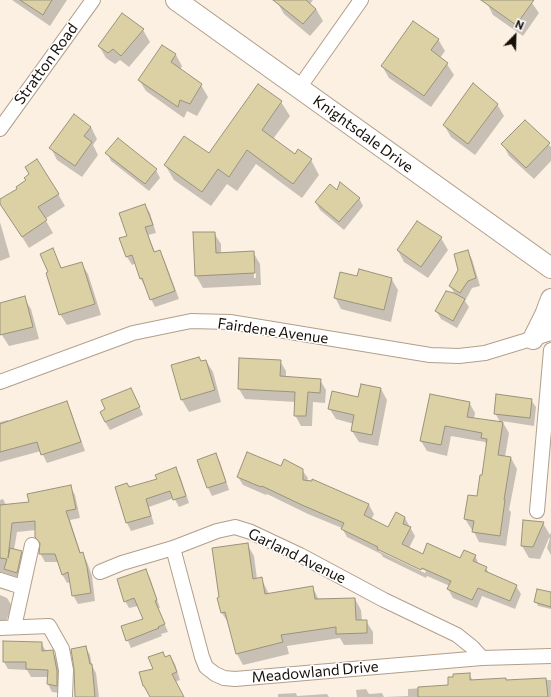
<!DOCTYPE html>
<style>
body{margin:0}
#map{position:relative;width:551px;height:697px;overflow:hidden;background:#fcf0e3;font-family:Commissioner,sans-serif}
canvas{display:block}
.north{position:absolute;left:495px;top:16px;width:40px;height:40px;-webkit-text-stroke:3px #fff;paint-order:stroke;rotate:23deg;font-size:11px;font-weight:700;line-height:16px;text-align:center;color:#150f08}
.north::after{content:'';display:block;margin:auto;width:14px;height:18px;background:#150f08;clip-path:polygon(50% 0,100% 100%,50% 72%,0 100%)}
</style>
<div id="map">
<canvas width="551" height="697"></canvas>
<div class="north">N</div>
</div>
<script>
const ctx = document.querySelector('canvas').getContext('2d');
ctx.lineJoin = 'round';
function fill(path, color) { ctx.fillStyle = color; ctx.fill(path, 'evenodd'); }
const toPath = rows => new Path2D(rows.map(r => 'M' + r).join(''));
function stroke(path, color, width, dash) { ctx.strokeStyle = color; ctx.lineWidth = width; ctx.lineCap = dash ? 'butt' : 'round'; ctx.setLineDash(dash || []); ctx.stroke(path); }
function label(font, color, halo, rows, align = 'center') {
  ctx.font = font + ' Commissioner,sans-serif'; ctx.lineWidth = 3; ctx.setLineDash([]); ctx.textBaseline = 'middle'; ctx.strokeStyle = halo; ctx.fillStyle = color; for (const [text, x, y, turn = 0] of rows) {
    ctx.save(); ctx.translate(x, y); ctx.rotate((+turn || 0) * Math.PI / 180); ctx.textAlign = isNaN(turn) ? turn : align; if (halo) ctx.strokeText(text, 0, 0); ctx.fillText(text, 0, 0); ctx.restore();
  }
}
fill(toPath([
 [12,0,67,0,50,26],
 [279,0,313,0,310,4,316,9,323,21,310,36,284,14,277,2],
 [489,0,530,0,539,13,523,36,493,15,487,3],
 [122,14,143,30,150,42,129,67,120,60,115,64,106,58,99,46],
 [438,39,445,51,440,58,447,64,454,75,431,107,389,78,382,66],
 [176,55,182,66,180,70,201,85,208,97,197,116,187,111,184,118,146,91,139,80],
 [281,102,290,116,273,139,295,155,311,160,319,175,302,198,256,164,237,191,227,184,211,206,174,180,165,165,209,154],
 [497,104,504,116,475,155,451,137,444,125],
 [525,121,551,147,551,161,534,179,509,156,503,144],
 [91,127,97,139,93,145,98,155,82,177,57,160,51,148],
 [107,153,156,170,160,178,149,191,111,161],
 [27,181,58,194,65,206,45,219,53,233,29,248,0,202,0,200,18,189],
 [337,191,359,198,363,206,344,230,320,210,316,203],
 [145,205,150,213,156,233,148,235,155,252,159,251,164,259,179,299,155,307,141,279,136,263,132,265,127,257,121,239,128,236],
 [0,222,10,257,0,261],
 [417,222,441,238,448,250,428,278,404,262,398,251],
 [214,233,221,244,221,253,253,252,260,264,261,285,203,288,196,276],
 [253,263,255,263,256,278,254,278],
 [52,250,62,269,81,263,88,274,101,315,67,325,60,314],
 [468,252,472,259,480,286,472,288,465,301,469,307,457,328,441,319,436,311,455,294,450,286],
 [358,277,391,278,398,290,391,322,341,309,335,297],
 [24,298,31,309,39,339,9,346,2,335,0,326,0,304],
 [206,361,213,372,221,402,189,412,182,400,172,366],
 [280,361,286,371,286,378,320,380,326,390,325,403,313,402,312,426,301,426,295,415,296,402,245,399,239,389],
 [381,389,387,400,378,446,359,442,352,431,354,424,336,419,329,408,359,399],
 [135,397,143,415,110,430,105,422],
 [531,400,536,407,534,426,502,421,509,433,505,457,511,458,517,469,509,510,511,512,506,546,479,542,473,530,472,530,465,519,478,497,483,477,487,446,485,442,451,436,447,456,427,451,421,441,469,402,475,413,474,419,500,422,495,413],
 [66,402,71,411,85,451,47,463,41,451,0,462,0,422,8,420,9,422],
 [215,454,220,462,229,490,212,496,208,488,198,460],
 [281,467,302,470,308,478,307,481,312,482,313,481,369,505,374,514,371,520,389,528,405,518,415,536,409,548,423,555,461,560,475,555,479,565,486,568,490,575,516,586,521,594,515,609,482,596,477,608,453,598,448,589,450,586,427,576,426,578,383,557,381,554,347,537,342,528,308,514,267,494,266,495,243,485,238,477],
 [379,549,426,571,425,573,379,551],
 [176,469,180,476,189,503,179,507,174,498,149,507,154,524,131,531,127,523,116,488,129,488,158,480],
 [70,487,75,495,80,518,70,520,81,554,82,553,87,562,92,576,95,601,78,604,73,595,71,582,67,583,62,574,59,562,45,562,40,553,41,545,36,537,36,530,17,532,14,550,21,552,26,561,21,581,0,576,0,500,3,499,6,505,30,503],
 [524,521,543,523,550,535,551,532,551,555,547,548,550,538,549,538,540,559,529,558,522,546],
 [247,544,254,556,257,579,261,578,269,594,313,588,319,600,355,599,361,610,362,621,366,621,373,632,373,644,344,645,340,638,287,646,289,654,243,665,237,654,229,624,222,613],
 [146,571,150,578,160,608,158,608,168,632,161,634,162,636,131,648,122,627,144,619,138,606,129,608,125,601],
 [551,593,551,609,538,606,536,602],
 [0,595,7,598,12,606,3,629,0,630],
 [41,643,46,651,52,651,56,658,61,679,61,693,52,692,48,684,49,677,31,677,27,670,8,669,4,662],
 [86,648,90,655,92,666,96,673,99,697,76,697],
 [170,656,175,664,180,680,175,682,183,697,151,697,144,686,154,669,165,658],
 [469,674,473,681,551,680,551,697,352,697,357,697,356,690,366,689,369,694,382,693,384,697,408,696,408,689,449,686],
 [296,693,297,696,327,694,329,697,278,697,278,694]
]), '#0003');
const building = toPath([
 [20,0,52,0,43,15,20,0],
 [273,0,306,0,316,9,303,24,273,0],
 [481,0,534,0,516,25,481,0],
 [122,13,144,29,121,56,113,49,108,53,98,46,122,13],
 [413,21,439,39,431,50,448,63,424,96,381,66,413,21],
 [162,45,176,54,171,62,202,84,190,104,180,100,178,107,138,80,162,45],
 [473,83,498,104,468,144,443,125,473,83],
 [258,84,282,101,262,130,295,154,298,149,312,159,293,184,247,150,229,177,218,169,202,192,164,165,184,136,209,153,258,84],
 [74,114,91,127,84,136,92,142,75,166,49,148,74,114],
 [525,120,550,143,526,168,501,144,525,120],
 [118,138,157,169,145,184,105,153,118,138],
 [37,159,59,194,38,207,47,220,22,237,0,204,0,199,17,189,16,187,26,180,24,178,29,174,25,167,37,159],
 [340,182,360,198,339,222,315,202,330,184,337,190,340,182],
 [145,204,153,225,145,227,154,252,160,250,175,291,150,300,142,278,140,279,132,255,126,257,119,238,127,236,119,213,145,204],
 [417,221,442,237,421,267,397,250,417,221],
 [193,232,215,232,216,253,254,251,255,273,195,276,193,232],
 [53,248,61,268,82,262,95,304,59,315,46,273,48,272,40,254,53,248],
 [468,250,476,278,468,281,460,293,449,286,458,270,454,254,468,250],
 [359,269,392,278,384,310,334,298,340,272,357,276,359,269],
 [446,291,454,293,465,299,453,321,435,311,446,291],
 [25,296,33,327,0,335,0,303,25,296],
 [199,357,201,361,206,360,215,390,181,400,171,365,199,357],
 [239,358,281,360,280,376,321,379,320,393,308,392,306,416,294,416,295,392,238,389,239,358],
 [361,384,381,388,372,435,351,431,354,415,328,409,332,391,358,397,361,384],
 [131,388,140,407,105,422,100,412,105,409,101,400,131,388],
 [430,394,470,402,467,417,503,422,498,455,511,457,504,500,505,500,500,536,472,532,474,521,464,519,468,495,477,496,480,475,482,475,487,439,481,438,482,433,445,426,441,445,420,441,430,394],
 [496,394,532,399,530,418,494,414,496,394],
 [67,401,81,442,41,455,37,442,0,452,0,424,67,401],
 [247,452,281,466,284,459,303,469,303,480,312,481,312,479,369,504,364,515,388,527,396,512,405,517,403,524,411,527,402,544,423,554,427,543,460,558,464,550,476,555,473,561,487,567,485,571,517,585,510,601,478,588,472,600,447,589,451,581,422,568,421,570,377,549,378,547,341,529,344,523,302,505,262,486,261,487,237,477,247,452],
 [216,453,226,482,207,488,197,460,216,453],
 [176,467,186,496,173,500,170,491,146,499,151,516,126,523,115,487,127,483,129,487,157,479,155,475,176,467],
 [71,485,76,509,66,511,80,553,83,552,87,567,91,593,72,596,68,572,62,575,55,554,39,554,40,543,35,537,35,521,12,523,8,558,10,548,22,551,17,573,4,569,7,559,0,558,0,505,29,502,27,494,71,485],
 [523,520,544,522,533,547,521,546,523,520],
 [248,543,253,579,262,577,265,594,313,586,315,599,355,598,356,620,367,620,367,633,336,634,336,627,281,635,283,642,236,654,225,612,221,613,217,598,219,597,212,548,248,543],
 [146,569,157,600,155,601,165,624,158,627,159,628,126,641,121,626,143,619,134,598,124,602,117,579,146,569],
 [537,589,551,592,551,607,534,602,537,589],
 [3,641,42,642,42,651,53,650,57,671,57,686,47,684,48,670,26,669,26,662,3,662,3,641],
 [86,646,90,664,92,664,95,697,75,697,74,669,71,649,86,646],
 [163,652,165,657,170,655,177,672,172,674,184,697,150,697,144,686,143,686,139,672,153,669,148,657,163,652],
 [470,673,470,680,506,678,506,680,546,678,548,697,418,697,418,687,448,685,448,677,453,677,453,674,470,673]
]);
fill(building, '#dcd1a5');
stroke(building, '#99937a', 1);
const minor = toPath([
 [299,88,361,0],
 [0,129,93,0],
 [0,382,133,333,191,321,230,322,430,355,459,356,485,353,551,333],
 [537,511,551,350],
 [173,548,202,657,206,667,215,674,224,678,235,679,482,658,551,656],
 [100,572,122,563,173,548,217,531,235,527,251,532,300,555,384,600,457,635,472,647,482,658],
 [0,580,22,587],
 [14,627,32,545],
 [0,628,49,626,62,649,66,670,65,697]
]);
const secondary = toPath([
 [176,0,551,268],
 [533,339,545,315,551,299]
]);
stroke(minor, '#b29f8b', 16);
stroke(secondary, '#b29f8b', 22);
stroke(minor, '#fff', 14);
stroke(secondary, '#fff', 20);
label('15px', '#150f08', '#fff', [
 ["Stratton Road",46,64,-54],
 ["Knightsdale Drive",363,134,36],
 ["Fairdene Avenue",273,331,8],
 ["Garland Avenue",297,556,26],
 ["Meadowland Drive",315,672,-5]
]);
</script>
